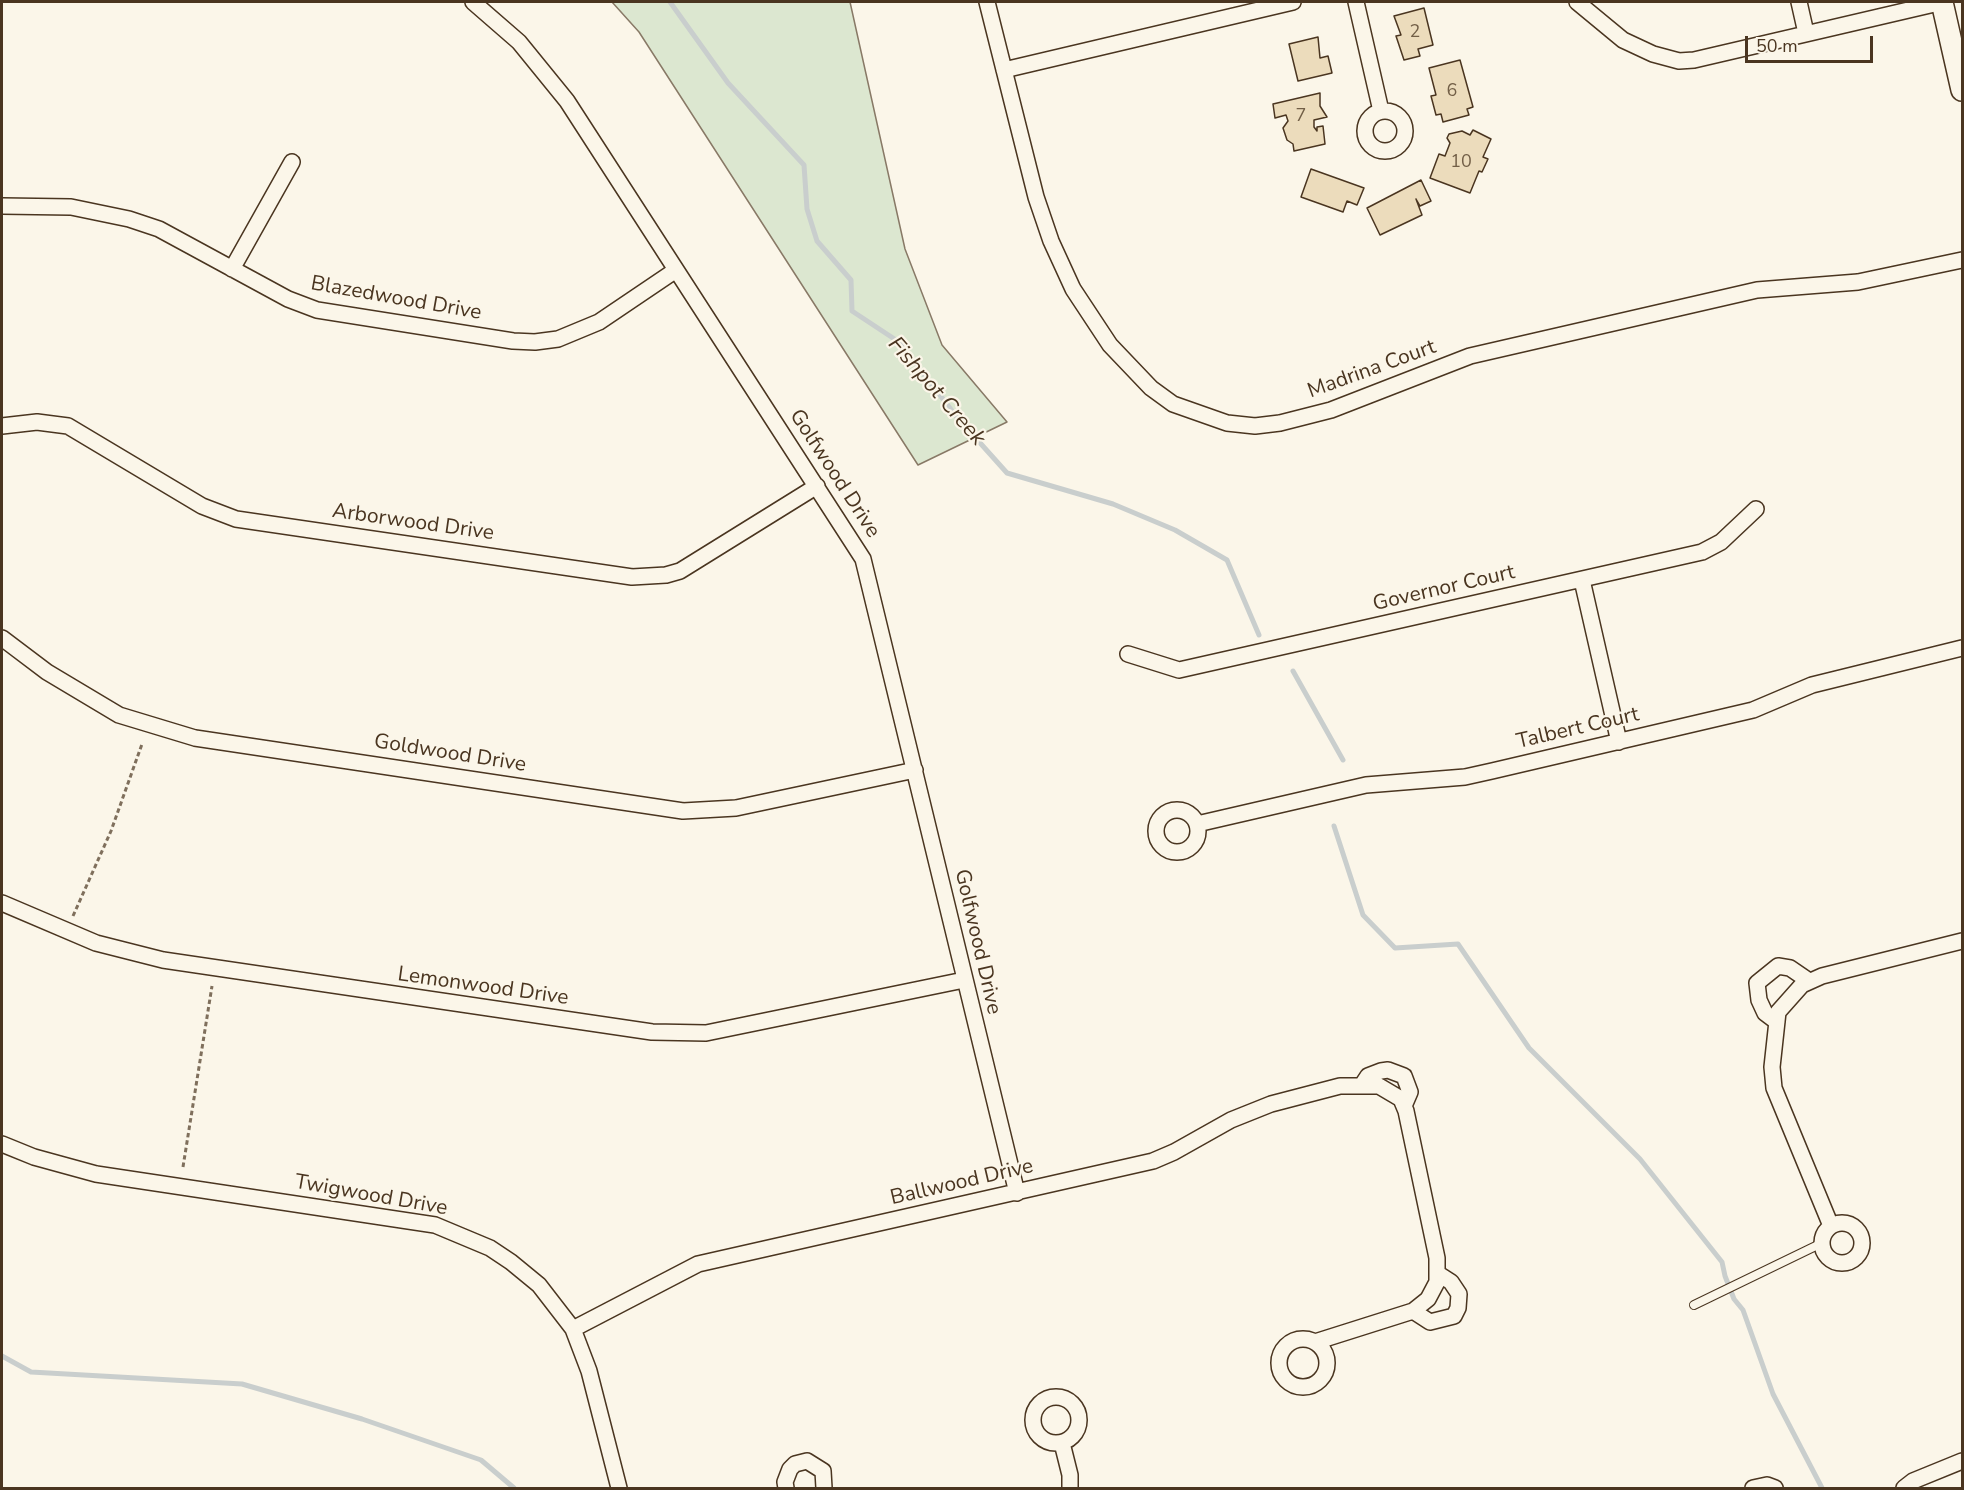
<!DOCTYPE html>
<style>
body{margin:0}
#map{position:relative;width:1964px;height:1490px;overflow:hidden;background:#fbf6e9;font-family:"Nunito Sans",sans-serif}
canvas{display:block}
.frame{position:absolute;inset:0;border:3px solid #4a3520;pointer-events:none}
.scale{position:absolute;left:1745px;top:36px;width:128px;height:27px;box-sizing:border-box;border:3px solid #4a3520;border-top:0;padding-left:8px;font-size:18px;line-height:21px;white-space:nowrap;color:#4a3520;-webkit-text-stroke:4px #fbf6e9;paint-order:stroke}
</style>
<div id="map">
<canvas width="1964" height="1490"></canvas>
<div class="frame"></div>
<div class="scale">50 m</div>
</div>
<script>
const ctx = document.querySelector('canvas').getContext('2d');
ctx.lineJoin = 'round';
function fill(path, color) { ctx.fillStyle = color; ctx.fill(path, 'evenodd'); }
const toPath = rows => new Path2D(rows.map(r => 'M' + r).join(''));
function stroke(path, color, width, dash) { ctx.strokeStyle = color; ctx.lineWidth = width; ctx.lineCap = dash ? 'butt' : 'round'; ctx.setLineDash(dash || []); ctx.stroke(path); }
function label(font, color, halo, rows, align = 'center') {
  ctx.font = font + ' "Nunito Sans",sans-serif'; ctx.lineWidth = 4.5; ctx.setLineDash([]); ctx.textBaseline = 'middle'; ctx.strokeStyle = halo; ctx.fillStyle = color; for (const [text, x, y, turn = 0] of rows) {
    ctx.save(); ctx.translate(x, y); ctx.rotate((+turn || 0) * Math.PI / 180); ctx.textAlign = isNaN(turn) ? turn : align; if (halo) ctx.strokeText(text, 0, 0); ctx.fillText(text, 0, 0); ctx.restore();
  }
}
const green = toPath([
 [612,2,850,2,905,249,942,345,1007,422,918,465,639,32,612,2]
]);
fill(green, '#dce7d0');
stroke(green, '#887966', 1.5);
stroke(toPath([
 [670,2,728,83,804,165,807,209,817,241,851,280,852,311,899,342,956,416,1007,473,1113,504,1175,530,1227,560,1259,635],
 [1293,671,1343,760],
 [1334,826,1363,915,1395,948,1458,944,1529,1048,1640,1159,1722,1262,1725,1276,1734,1299,1743,1310,1773,1394,1822,1488],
 [2,1356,31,1372,242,1384,362,1419,481,1460,514,1488]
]), '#c9cecd', 5);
const building = toPath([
 [1424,8,1433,45,1418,49,1420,56,1404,60,1396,36,1401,35,1394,16,1424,8],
 [1318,37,1320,58,1328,56,1332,73,1298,81,1289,44,1318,37],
 [1460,60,1473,107,1467,109,1469,115,1443,122,1441,114,1436,115,1431,96,1436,95,1429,68,1460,60],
 [1320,93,1320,106,1327,117,1314,120,1314,127,1317,131,1317,127,1323,126,1325,144,1294,151,1293,144,1287,140,1283,128,1288,121,1286,115,1275,118,1273,104,1320,93],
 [1473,130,1491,139,1483,157,1488,159,1482,172,1479,171,1470,193,1430,178,1439,154,1445,156,1450,143,1447,138,1449,134,1462,131,1470,135,1473,130],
 [1311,169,1364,188,1357,205,1347,201,1343,212,1301,197,1311,169],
 [1421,180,1431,201,1420,206,1416,199,1422,215,1380,235,1367,208,1421,180]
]);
fill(building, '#ecdcbc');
stroke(building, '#4a3520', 1.5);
const lane = toPath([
 [1694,1305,1822,1243]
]);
const street = toPath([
 [473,2,519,42,567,101,863,559,1017,1193],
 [987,2,1036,197,1051,241,1073,289,1110,345,1151,388,1173,404,1227,423,1255,426,1280,423,1331,410,1470,356,1757,290,1858,282,1962,260],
 [1356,2,1381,111],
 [1577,2,1623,40,1653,54,1679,61,1694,60,1943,2],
 [1799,2,1806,33],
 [1004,70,1293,2],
 '1365 131a20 20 0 1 1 40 0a20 20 0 1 1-40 0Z',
 [2,206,71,207,129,219,159,229,288,299,317,310,513,341,535,342,558,339,599,322,676,270],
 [232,269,292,162],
 [2,426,37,422,68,426,202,506,236,519,632,577,666,575,680,571,817,486],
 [1582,580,1619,742],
 [2,638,47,672,119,715,195,738,683,811,736,808,915,770],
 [1128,654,1179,670,1702,552,1721,542,1756,509],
 '1156 831a21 21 0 1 1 42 0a21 21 0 1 1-42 0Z',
 [1197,824,1366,785,1465,777,1492,771,1753,710,1812,685,1962,648],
 [2,903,96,943,163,960,652,1032,706,1033,964,980],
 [1777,1022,1765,1013,1759,1000,1757,983,1778,966,1790,968,1809,981],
 [1362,1085,1368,1076,1381,1071,1388,1070,1404,1076,1410,1092,1404,1106],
 [2,1144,34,1157,96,1174,435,1225,490,1248,511,1262,539,1285,573,1329,589,1371,619,1488],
 '1822 1243a20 20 0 1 1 40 0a20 20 0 1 1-40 0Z',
 [1831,1226,1774,1088,1772,1067,1778,1012,1802,985,1822,976,1962,941],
 [1413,1311,1430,1322,1454,1316,1458,1308,1459,1294,1451,1282,1437,1273],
 [573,1329,698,1264,1153,1161,1174,1152,1231,1120,1271,1104,1340,1086,1379,1086,1401,1099,1406,1111,1437,1258,1437,1282,1428,1299,1413,1311,1315,1342],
 '1279 1363a24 24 0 1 1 48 0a24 24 0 1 1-48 0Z',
 '1033 1420a23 23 0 1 1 46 0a23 23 0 1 1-46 0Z',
 [1062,1443,1070,1475,1070,1488],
 [786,1488,785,1482,790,1469,795,1464,807,1461,823,1471,824,1488],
 [1753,1488,1767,1485,1775,1488],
 [1904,1488,1913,1481,1962,1461]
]);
const secondary = toPath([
 [1942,2,1962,90]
]);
stroke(lane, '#4a3520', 10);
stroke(street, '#4a3520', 18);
stroke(secondary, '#4a3520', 24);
stroke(toPath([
 [73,916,111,831,142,744],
 [183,1167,212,986]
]), '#7f6f5c', 3, [4.5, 3]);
stroke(lane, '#fbf6e9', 8);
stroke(street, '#fbf6e9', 15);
stroke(secondary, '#fbf6e9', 21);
label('18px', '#725f47', null, [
 ["2",1415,33],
 ["6",1452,92],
 ["7",1301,117],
 ["10",1461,163]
]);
label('21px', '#4a3520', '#fbf6e9', [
 ["Blazedwood Drive",396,299,10],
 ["Madrina Court",1372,370,-20],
 ["Golfwood Drive",834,474,57],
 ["Arborwood Drive",413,523,8],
 ["Governor Court",1444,589,-13],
 ["Talbert Court",1578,729,-13],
 ["Goldwood Drive",450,754,9],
 ["Golfwood Drive",977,942,77],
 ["Lemonwood Drive",483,987,8],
 ["Ballwood Drive",962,1183,-13],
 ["Twigwood Drive",371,1196,10]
]);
label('italic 22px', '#4a3520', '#fbf6e9', [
 ["Fishpot Creek",936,392,49]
]);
</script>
